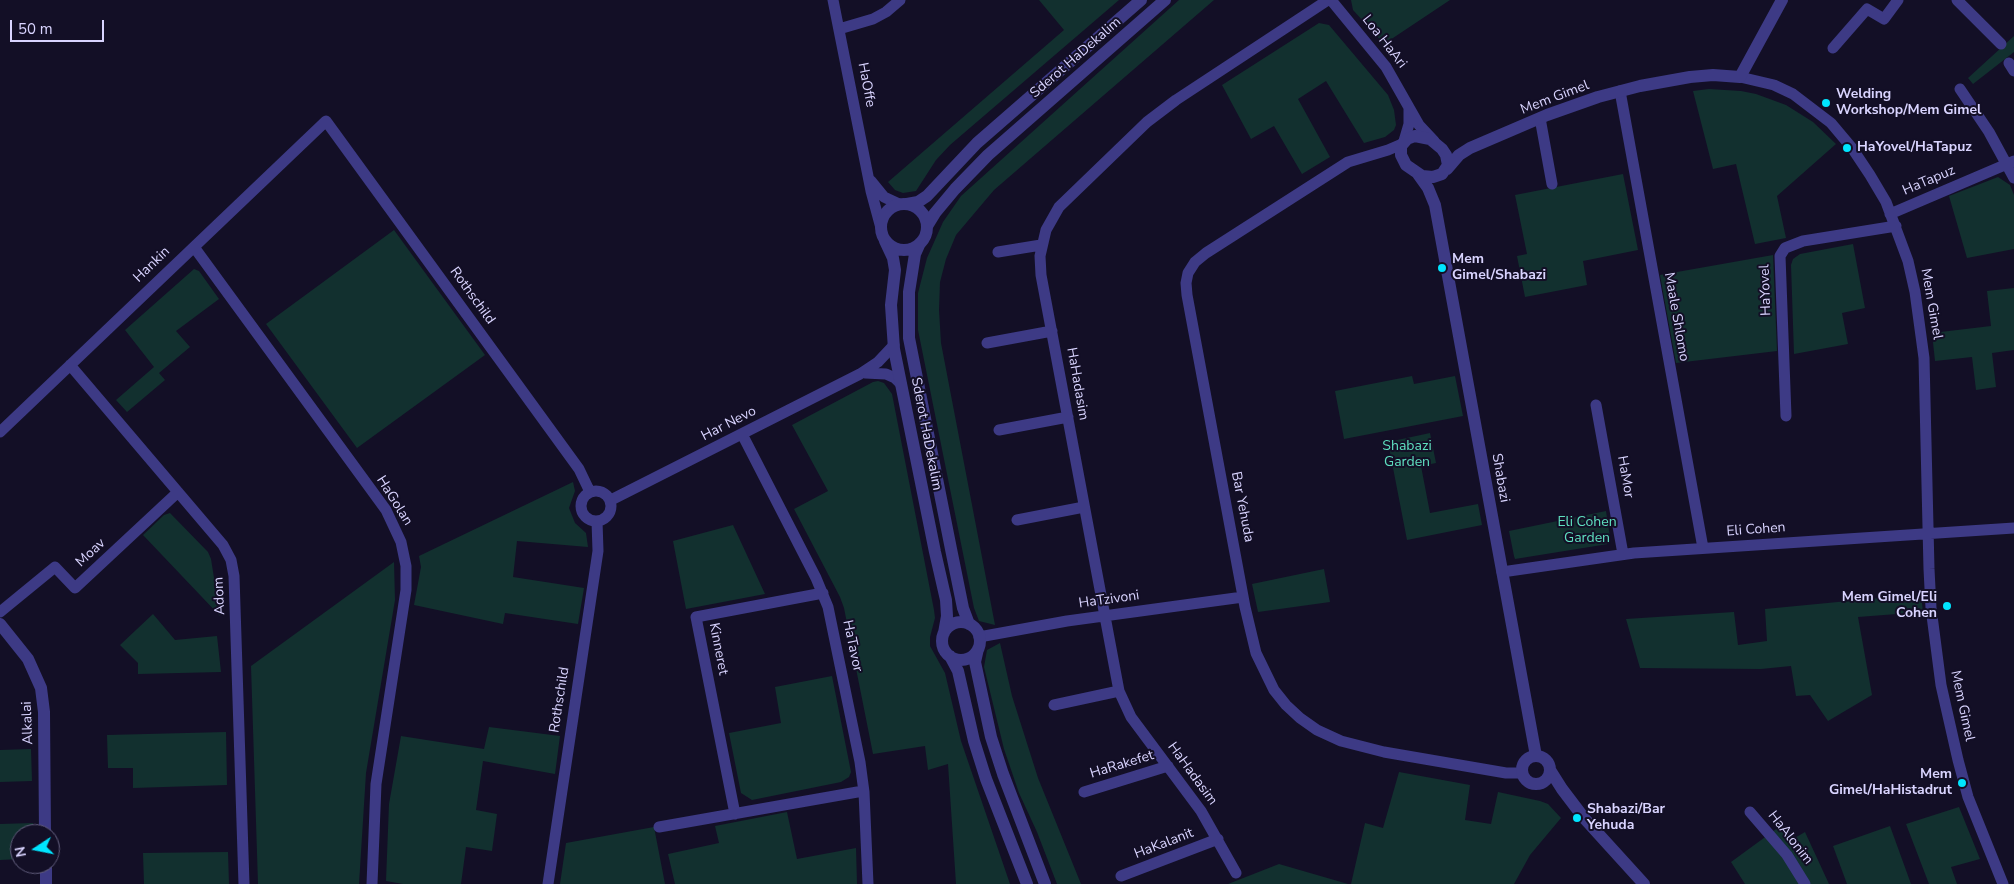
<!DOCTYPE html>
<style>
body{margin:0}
#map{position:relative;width:2014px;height:884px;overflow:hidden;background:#130f26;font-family:"Nunito Sans",sans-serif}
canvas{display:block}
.north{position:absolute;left:10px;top:824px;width:50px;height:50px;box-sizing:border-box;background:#130f26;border:1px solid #625e7d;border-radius:50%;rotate:259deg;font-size:14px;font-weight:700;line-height:20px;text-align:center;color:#d9d4ff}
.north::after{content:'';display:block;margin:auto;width:18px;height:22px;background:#00e5ff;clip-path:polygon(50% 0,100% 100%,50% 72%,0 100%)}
.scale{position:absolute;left:10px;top:20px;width:94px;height:22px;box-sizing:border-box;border:2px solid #d9d4ff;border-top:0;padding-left:6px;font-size:15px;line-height:18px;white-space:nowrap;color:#d9d4ff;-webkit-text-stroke:4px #130f26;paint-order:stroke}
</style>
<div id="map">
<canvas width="2014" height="884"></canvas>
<div class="north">N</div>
<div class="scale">50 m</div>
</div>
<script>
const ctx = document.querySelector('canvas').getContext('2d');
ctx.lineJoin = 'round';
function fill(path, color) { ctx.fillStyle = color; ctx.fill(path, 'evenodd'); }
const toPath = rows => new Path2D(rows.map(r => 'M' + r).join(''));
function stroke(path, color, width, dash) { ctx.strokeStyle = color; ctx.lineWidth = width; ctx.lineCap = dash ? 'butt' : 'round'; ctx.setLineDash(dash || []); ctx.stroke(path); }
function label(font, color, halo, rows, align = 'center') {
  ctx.font = font + ' "Nunito Sans",sans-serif'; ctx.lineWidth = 4; ctx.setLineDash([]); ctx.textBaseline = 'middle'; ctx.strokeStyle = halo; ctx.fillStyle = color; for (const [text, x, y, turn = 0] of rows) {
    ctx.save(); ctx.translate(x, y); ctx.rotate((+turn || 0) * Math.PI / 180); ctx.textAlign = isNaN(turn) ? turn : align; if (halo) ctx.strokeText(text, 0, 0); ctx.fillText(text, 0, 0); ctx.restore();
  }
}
fill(toPath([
 [1039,0,1119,0,950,145,936,160,916,191,903,193,895,190,888,182,1064,30],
 [1179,0,1214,0,994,190,956,235,946,259,940,282,939,310,941,343,995,625,979,621,974,608,918,330,918,293,927,258,943,222,961,196],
 [1351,0,1450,0,1384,44,1353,10],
 [1319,23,1329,25,1388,95,1394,110,1396,125,1394,130,1385,137,1364,143,1326,81,1298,99,1330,157,1302,174,1274,126,1251,139,1222,85],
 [2014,36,2014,52,1973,84,1968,78],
 [1709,89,1741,91,1756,94,1786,105,1813,122,1836,144,1777,196,1786,238,1755,244,1736,164,1713,169,1693,91],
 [1623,174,1638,250,1583,261,1587,285,1525,297,1517,256,1527,254,1515,195],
 [1998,177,2010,185,2014,195,2014,249,1967,258,1949,196],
 [394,230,485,355,357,448,266,324],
 [1853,244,1865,308,1842,313,1848,344,1794,354,1791,265,1793,259,1800,254],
 [1773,255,1777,351,1676,363,1660,275],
 [194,269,199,271,219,299,176,331,190,347,159,373,165,380,127,412,116,400,154,367,125,330],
 [2014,288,2014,350,1992,353,1996,387,1976,390,1972,357,1935,361,1932,333,1991,326,1987,291],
 [1412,376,1414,384,1455,376,1463,416,1344,439,1335,391],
 [878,381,884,383,892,394,934,610,935,618,930,637,930,646,945,673,961,741,1010,884,956,884,948,764,928,770,925,746,873,754,844,608,840,597,794,509,828,491,792,425,873,382],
 [1430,433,1436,463,1421,466,1430,513,1478,504,1482,525,1407,540,1388,442],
 [573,482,575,491,569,508,575,523,586,533,588,547,517,541,513,577,584,588,578,624,505,613,503,624,414,605,421,567,419,556],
 [1606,511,1610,537,1608,544,1515,559,1514,556,1509,531],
 [170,513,208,552,211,559,220,616,143,535,164,515],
 [733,525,765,594,686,609,673,541],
 [394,562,395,600,366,773,359,884,258,884,251,666],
 [1324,569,1330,602,1258,612,1252,584],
 [1921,594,1923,612,1858,617,1872,695,1828,721,1810,695,1796,696,1791,666,1761,669,1640,668,1626,619,1734,612,1738,645,1767,641,1765,609],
 [153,614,175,640,217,636,221,672,138,674,138,663,120,645],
 [1000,643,1012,696,1038,778,1081,884,1057,884,1037,832,1019,793,1004,749,984,667,987,650],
 [832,676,851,772,849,777,841,782,752,800,741,793,729,733,781,723,775,687],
 [489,727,560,736,555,774,483,761,476,810,497,814,492,851,466,847,461,884,403,884,386,881,389,804,401,736,484,749],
 [226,732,227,785,133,788,133,768,108,768,107,735],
 [31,749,32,781,0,782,0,750],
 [1399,772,1470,785,1465,820,1491,824,1498,792,1540,801,1548,804,1561,818,1530,855,1514,884,1351,884,1365,823,1383,828],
 [1959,807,1980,859,1951,867,1957,884,1929,884,1906,824],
 [787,812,797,859,856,848,857,884,675,884,668,854,719,843,715,826],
 [33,823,33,834,20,834,20,859,0,860,0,824],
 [1783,824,1793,839,1805,832,1829,884,1745,884,1731,862],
 [1890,826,1911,884,1847,884,1833,846],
 [654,827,665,884,560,884,566,843],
 [228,852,229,884,144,884,143,853],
 [1279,864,1348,884,1228,884]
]), '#12302f');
stroke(toPath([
 [833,0,871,191,881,228],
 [1331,0,1386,67,1419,125,1434,141],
 [1957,0,2001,44],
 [839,29,873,19,886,12,900,0],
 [1833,48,1867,9,1884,19,1898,0],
 [2009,63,2014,71],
 [1740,77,1774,85,1793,94,1831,123,1852,148,1870,175,1886,202,1908,261,1915,292,1924,358,1929,569,1931,608,1941,685,1958,760,1968,797,2003,884],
 [1960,89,1989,132,2014,178],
 [1620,91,1703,548],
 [1540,118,1552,184],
 [1404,141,1409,124,1409,109],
 [1402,144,1388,150,1348,162,1206,253,1195,262,1188,273,1186,283,1187,295,1245,607,1256,653,1274,690,1286,705,1300,718,1317,730,1341,741,1384,752,1506,773,1522,773],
 [871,181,884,197,899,204],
 [1890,214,2014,161],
 [194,247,386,510,401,542,406,566,406,590,376,784,372,884],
 [998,252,1041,245],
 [987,343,1052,331],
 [70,365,223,545,231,560,234,576,244,884],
 [865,373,886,374,895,378,901,384],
 [1596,405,1623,554],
 [1786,416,1780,256,1785,248,1803,241,1896,226],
 [999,430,1068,417],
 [0,432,326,121,579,469,590,492],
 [742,434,816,578,828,607,860,762,864,792,868,884],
 '581 506a15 15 0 1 1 30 0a15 15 0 1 1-30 0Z',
 [611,500,860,374,878,362,894,345],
 [1017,520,1084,507],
 [1502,572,1634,553,2014,528],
 [0,612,55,567,75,588,178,492],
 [979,637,1067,621,1243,597],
 [1054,705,1119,691],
 [1084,792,1168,766],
 [1750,812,1787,855,1805,884],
 [735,814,696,617,823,593],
 [659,827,863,791],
 [1236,873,1201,811,1131,717,1119,691,1041,275,1040,256,1046,230,1059,207,1147,122,1176,100,1328,0],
 [1121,876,1218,839],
 [548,884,598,551,597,521]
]), '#3d3a85', 11);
stroke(toPath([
 [1415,136,1430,139,1442,149,1446,155,1448,165,1442,174,1433,177,1422,176,1406,165,1401,155,1401,146,1407,139,1415,136],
 [1447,169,1459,155,1470,148,1547,115,1598,97,1640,86,1690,77,1713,75,1740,77,1782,0],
 [1418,174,1428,188,1435,205,1536,756],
 [907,204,918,202,927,196,977,143,1141,0],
 '881 227a23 23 0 1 1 46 0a23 23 0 1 1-46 0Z',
 [927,226,935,213,955,189,988,155,1165,0],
 [885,241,893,258,895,270,891,305,894,349,935,552,946,600,947,616,944,633],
 [920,243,915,254,909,292,909,338,951,549,963,608,969,624],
 '942 641a19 19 0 1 1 38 0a19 19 0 1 1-38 0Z',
 [0,624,28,659,41,688,44,712,45,834],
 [978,649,975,662,991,737,1003,774,1045,884],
 [950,656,958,671,974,741,986,779,1027,884],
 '1522 770a14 14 0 1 1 28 0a14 14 0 1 1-28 0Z',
 [1550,770,1562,789,1584,818,1644,884],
 [46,864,46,884]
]), '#3d3a85', 12);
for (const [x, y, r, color] of [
 [1826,103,5,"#00e5ff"],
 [1847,148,5,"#00e5ff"],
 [1442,268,5,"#00e5ff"],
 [1947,606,5,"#00e5ff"],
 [1962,783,5,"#00e5ff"],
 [1577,818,5,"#00e5ff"]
]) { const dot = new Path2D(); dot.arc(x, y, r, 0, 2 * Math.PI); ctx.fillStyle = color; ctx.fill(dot); stroke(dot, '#130f26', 2); }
label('14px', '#d9d4ff', '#130f26', [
 ["Loa HaAri",1384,42,52],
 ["Sderot HaDekalim",1076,58,-41],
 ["HaOffe",866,85,79],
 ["Mem Gimel",1555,98,-21],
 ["HaTapuz",1929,181,-23],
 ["Hankin",152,265,-44],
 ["HaYovel",1766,290,-92],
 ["Rothschild",472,296,54],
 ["Mem Gimel",1931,304,80],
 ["Maale Shlomo",1676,317,80],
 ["HaHadasim",1077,384,80],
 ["Har Nevo",729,424,-27],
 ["Sderot HaDekalim",926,434,79],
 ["HaMor",1625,477,80],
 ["Shabazi",1500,478,80],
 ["HaGolan",394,501,58],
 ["Bar Yehuda",1242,507,79],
 ["Eli Cohen",1756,530,-4],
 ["Moav",91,553,-43],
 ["Adom",220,596,-93],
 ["HaTzivoni",1109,600,-8],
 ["HaTavor",852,646,78],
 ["Kinneret",718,649,79],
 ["Rothschild",560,700,-81],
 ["Mem Gimel",1962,706,78],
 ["Alkalai",28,723,-92],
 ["HaRakefet",1122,765,-17],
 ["HaHadasim",1192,774,54],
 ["HaAlonim",1790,838,52],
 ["HaKalanit",1164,844,-21]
]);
label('bold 14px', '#d9d4ff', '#130f26', [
 ["Welding",1836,95],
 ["Workshop/Mem Gimel",1836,111],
 ["HaYovel/HaTapuz",1857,148],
 ["Mem",1452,260],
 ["Gimel/Shabazi",1452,276],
 ["Mem Gimel/Eli",1937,598,"right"],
 ["Cohen",1937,614,"right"],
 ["Mem",1952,775,"right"],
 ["Gimel/HaHistadrut",1952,791,"right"],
 ["Shabazi/Bar",1587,810],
 ["Yehuda",1587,826]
], 'left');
label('14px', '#5fe0c0', '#130f26', [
 ["Shabazi",1407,447],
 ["Garden",1407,463],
 ["Eli Cohen",1587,523],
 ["Garden",1587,539]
]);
</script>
